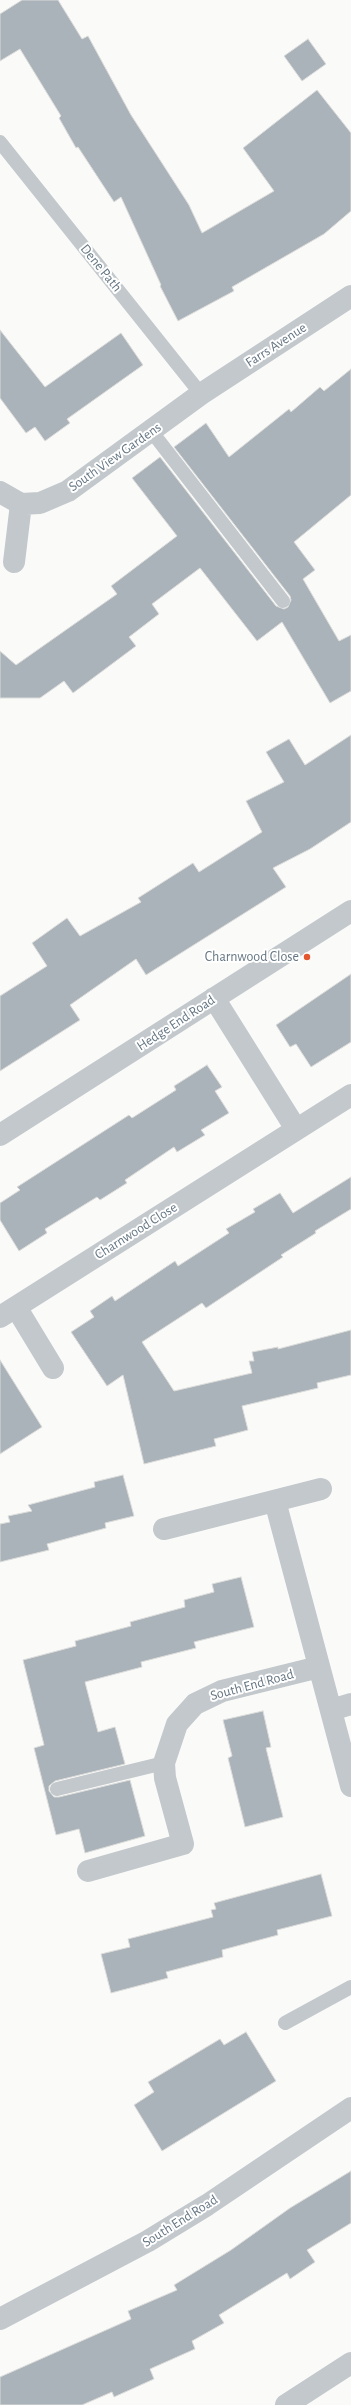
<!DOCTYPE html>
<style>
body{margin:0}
canvas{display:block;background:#fafaf8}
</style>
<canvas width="351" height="2405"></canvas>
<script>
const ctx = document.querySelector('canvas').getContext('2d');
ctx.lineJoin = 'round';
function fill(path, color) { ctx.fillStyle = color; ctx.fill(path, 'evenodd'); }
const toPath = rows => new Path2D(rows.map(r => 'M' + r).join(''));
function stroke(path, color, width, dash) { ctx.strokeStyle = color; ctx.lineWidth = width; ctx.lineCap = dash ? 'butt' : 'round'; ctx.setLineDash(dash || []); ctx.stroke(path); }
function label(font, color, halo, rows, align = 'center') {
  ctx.font = font + ' "Alegreya Sans",sans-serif'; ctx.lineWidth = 4; ctx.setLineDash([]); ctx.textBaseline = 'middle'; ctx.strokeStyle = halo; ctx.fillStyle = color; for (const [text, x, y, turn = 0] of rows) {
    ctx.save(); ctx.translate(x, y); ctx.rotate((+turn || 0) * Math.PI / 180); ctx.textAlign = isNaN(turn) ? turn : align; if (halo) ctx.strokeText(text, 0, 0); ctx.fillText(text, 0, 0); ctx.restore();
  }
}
const building = toPath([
 [22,0,58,0,82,39,88,36,131,115,189,205,202,233,274,191,243,148,317,90,351,133,351,211,324,234,232,287,234,291,178,321,160,286,161,285,121,197,114,202,78,147,76,148,59,118,61,116,20,49,0,61,0,14,22,0],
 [308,39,326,64,302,81,284,56,308,39],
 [0,330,45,387,121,333,143,365,67,419,70,423,45,441,35,427,26,433,0,398,0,330],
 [351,369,351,495,294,542,315,570,303,579,339,641,351,635,351,691,330,703,282,622,257,641,200,568,152,604,159,614,129,637,136,646,73,693,64,681,40,698,0,698,0,651,16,665,117,594,111,586,177,536,132,478,160,457,276,606,284,609,288,607,291,600,290,596,174,447,206,423,229,457,289,409,291,412,320,387,324,391,351,369],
 [351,735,351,822,310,849,273,868,286,887,146,975,136,959,70,1005,80,1020,0,1071,0,996,47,966,32,943,67,918,80,936,141,902,138,898,193,863,199,872,262,832,246,801,284,782,266,752,289,739,305,765,351,735],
 [351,974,351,1042,311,1067,296,1044,290,1047,276,1025,351,974],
 [207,1065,222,1087,215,1091,229,1113,201,1130,205,1135,177,1152,174,1147,125,1180,127,1183,100,1200,97,1197,45,1229,47,1233,19,1251,0,1220,0,1203,20,1190,17,1187,129,1115,132,1118,176,1090,174,1086,207,1065],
 [351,1177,351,1209,315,1231,316,1233,281,1255,283,1257,206,1308,202,1303,142,1342,174,1391,252,1373,249,1361,254,1361,252,1352,278,1347,278,1349,351,1330,351,1375,317,1383,318,1388,242,1406,248,1430,214,1439,216,1446,144,1464,123,1375,107,1386,71,1332,94,1317,90,1311,112,1296,115,1301,175,1261,178,1266,229,1233,226,1229,255,1212,253,1209,280,1193,293,1213,351,1177],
 [0,1360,42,1427,0,1454,0,1360],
 [123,1475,134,1516,105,1523,106,1528,47,1544,49,1550,0,1562,0,1524,10,1522,8,1516,32,1511,28,1505,95,1487,94,1482,123,1475],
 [241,1577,254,1627,194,1642,196,1648,141,1662,142,1667,85,1682,98,1732,115,1727,125,1764,55,1781,49,1786,49,1791,54,1797,59,1797,130,1780,145,1836,85,1853,79,1829,56,1835,34,1748,44,1745,23,1660,76,1646,75,1641,131,1626,130,1622,185,1607,184,1600,214,1592,212,1584,241,1577],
 [263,1711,271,1747,266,1748,283,1817,245,1827,228,1758,232,1756,223,1720,263,1711],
 [321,1874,332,1916,277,1930,278,1935,222,1950,223,1957,166,1972,168,1978,111,1993,101,1954,130,1947,128,1939,213,1917,211,1910,216,1909,214,1903,321,1874],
 [246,2032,276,2081,162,2151,134,2105,154,2092,148,2082,220,2039,224,2045,246,2032],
 [351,2171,351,2223,307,2250,315,2262,290,2279,287,2273,219,2315,224,2323,192,2341,195,2349,150,2369,154,2379,114,2397,112,2392,82,2405,0,2405,0,2377,131,2319,128,2311,177,2290,174,2285,231,2250,290,2208,351,2171]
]);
fill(building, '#aab3b9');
stroke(building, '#dcdcda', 1);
stroke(toPath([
 [0,142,201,394],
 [152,432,283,601],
 [57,1789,164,1763],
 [285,2023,351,1987]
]), '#c3c8cc', 14);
stroke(toPath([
 [0,492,21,504,40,503,68,491,201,394,351,296],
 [14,562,21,504],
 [214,998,296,1129],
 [0,1135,351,911],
 [16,1307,53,1368],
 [0,1317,351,1095],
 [275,1501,351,1786],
 [164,1529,321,1489],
 [331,1710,351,1704],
 [88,1871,183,1844,165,1778,164,1763,177,1724,195,1704,222,1691,319,1667],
 [0,2319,148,2241,207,2205,351,2108],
 [286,2405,351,2363]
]), '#c3c8cc', 22);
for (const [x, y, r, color] of [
 [307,957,4,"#e4572e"]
]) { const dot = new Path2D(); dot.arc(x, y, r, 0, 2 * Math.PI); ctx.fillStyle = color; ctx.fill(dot); stroke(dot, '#fff', 1.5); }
label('14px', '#657683', '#fff', [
 ["Dene Path",101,268,51],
 ["Farrs Avenue",276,345,-33],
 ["South View Gardens",115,457,-35],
 ["Hedge End Road",176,1023,-33],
 ["Charnwood Close",136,1231,-32],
 ["South End Road",252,1685,-15],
 ["South End Road",180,2221,-32]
]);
label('14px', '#657683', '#fff', [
 ["Charnwood Close",299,957]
], 'right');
</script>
